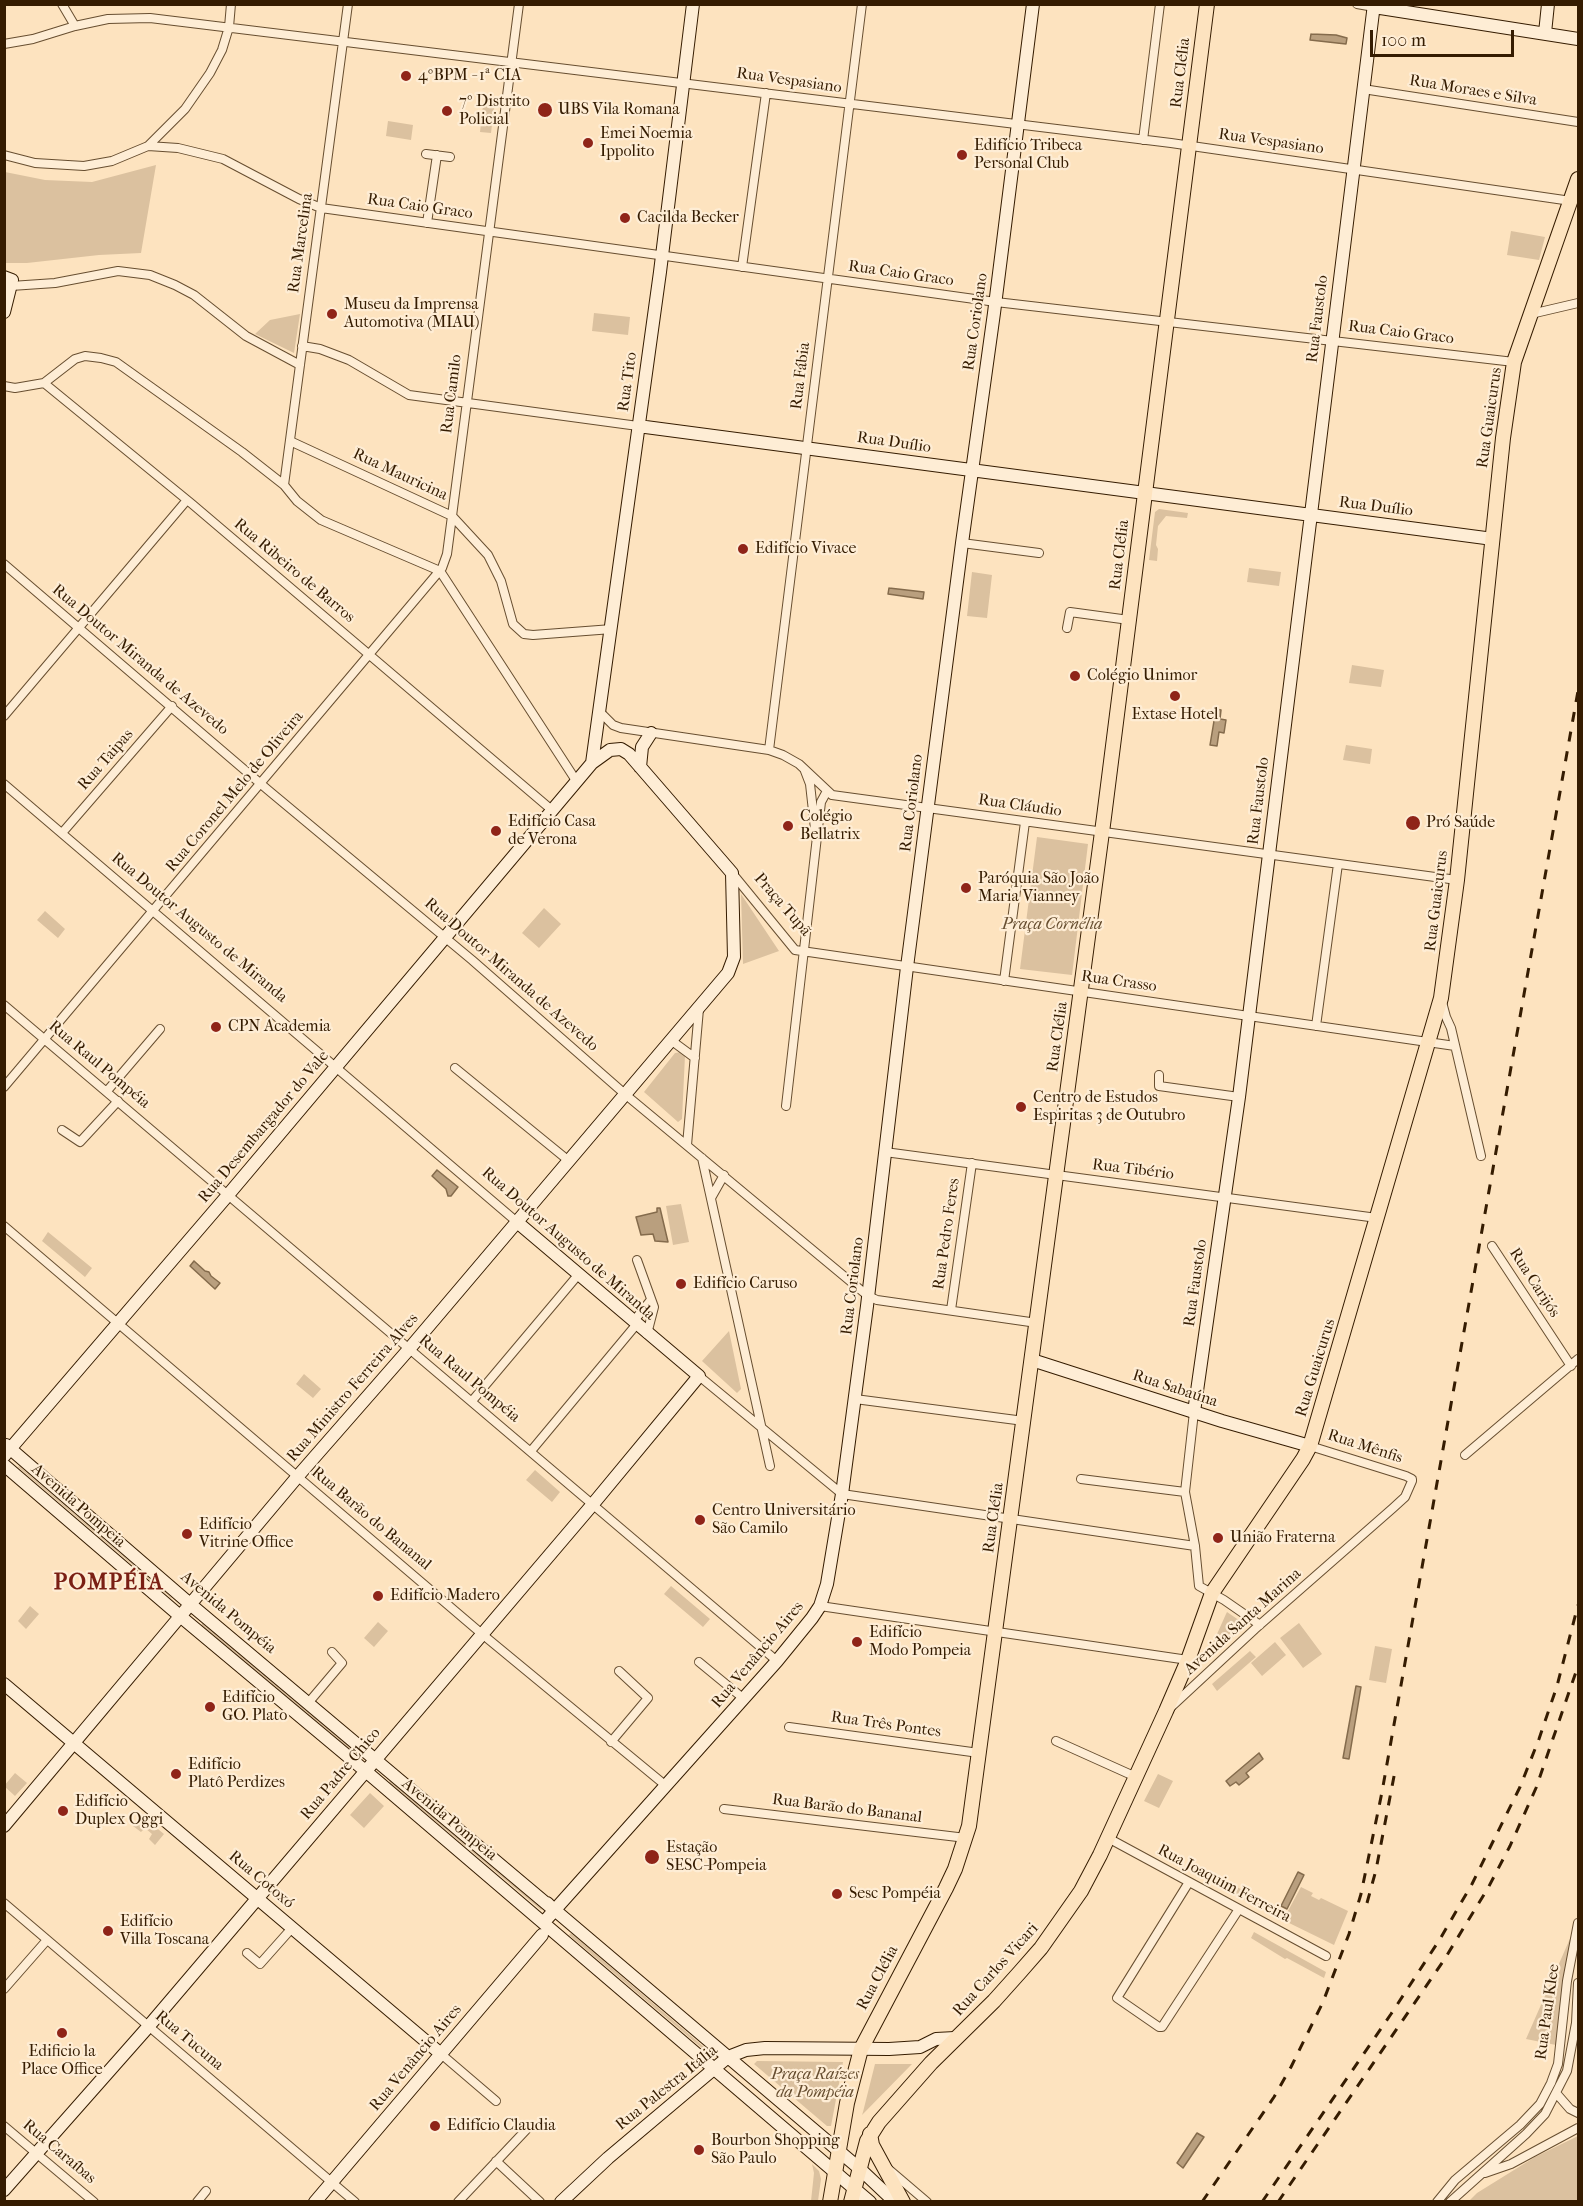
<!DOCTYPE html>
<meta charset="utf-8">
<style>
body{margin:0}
#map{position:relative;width:1583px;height:2206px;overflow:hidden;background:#fde3bf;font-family:"IM FELL French Canon",serif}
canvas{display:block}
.frame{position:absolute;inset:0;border:6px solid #351c01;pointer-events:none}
.scale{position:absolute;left:1370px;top:30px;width:144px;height:27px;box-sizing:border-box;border:3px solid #351c01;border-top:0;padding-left:8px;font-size:18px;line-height:21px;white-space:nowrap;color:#351c01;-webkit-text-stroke:4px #feedd5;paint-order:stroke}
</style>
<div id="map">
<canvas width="1583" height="2206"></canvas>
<div class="frame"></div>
<div class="scale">100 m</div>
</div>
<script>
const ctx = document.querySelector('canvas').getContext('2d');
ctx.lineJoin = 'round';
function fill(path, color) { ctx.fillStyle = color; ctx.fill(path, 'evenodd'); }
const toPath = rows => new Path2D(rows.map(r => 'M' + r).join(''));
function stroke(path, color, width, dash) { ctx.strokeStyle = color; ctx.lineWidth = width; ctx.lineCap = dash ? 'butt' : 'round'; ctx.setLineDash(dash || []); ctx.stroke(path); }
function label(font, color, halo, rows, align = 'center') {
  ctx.font = font + ' "IM FELL French Canon",serif'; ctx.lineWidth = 4.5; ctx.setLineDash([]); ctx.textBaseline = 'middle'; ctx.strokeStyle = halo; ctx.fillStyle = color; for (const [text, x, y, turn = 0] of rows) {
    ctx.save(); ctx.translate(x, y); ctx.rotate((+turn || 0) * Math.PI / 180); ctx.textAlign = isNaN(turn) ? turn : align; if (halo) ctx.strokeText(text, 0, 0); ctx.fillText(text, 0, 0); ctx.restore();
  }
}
fill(toPath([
 [483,105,494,107,491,133,480,132],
 [388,121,413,125,411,140,386,136],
 [156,165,141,253,99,255,27,263,5,263,5,172,45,180,92,182],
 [1511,231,1545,237,1539,260,1507,255],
 [594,313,630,317,628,335,592,331],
 [300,314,294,353,255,334,270,320],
 [1159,509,1188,513,1187,518,1166,516,1158,526,1156,545,1158,549,1157,561,1149,560,1155,512],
 [1249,568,1281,572,1279,586,1247,582],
 [972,572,992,575,987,618,967,616],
 [1352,665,1384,670,1381,687,1349,683],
 [1346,745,1372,749,1370,764,1343,760],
 [1037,837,1088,844,1072,975,1020,969],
 [741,894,779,951,743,964],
 [544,908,561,924,539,948,522,933],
 [45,911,65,929,58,938,37,920],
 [681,1052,685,1055,682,1119,678,1122,644,1092,675,1053],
 [681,1204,689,1242,673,1245,666,1206],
 [48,1232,92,1268,85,1277,42,1241],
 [729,1331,741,1389,737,1393,702,1361],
 [304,1374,321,1389,313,1398,296,1384],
 [19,1466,172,1598,171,1598,18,1467],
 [535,1470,560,1492,552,1502,526,1480],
 [671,1586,710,1619,703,1627,664,1594],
 [30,1606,39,1614,26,1629,18,1621],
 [1227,1612,1246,1625,1204,1663,1226,1614],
 [378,1622,388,1631,374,1647,364,1638],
 [203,1623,359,1753,357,1755,201,1625],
 [1299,1623,1322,1654,1303,1668,1280,1638],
 [1275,1642,1286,1655,1262,1676,1251,1663],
 [1375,1646,1392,1649,1386,1683,1369,1680],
 [1250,1651,1256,1657,1217,1691,1212,1684],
 [15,1773,27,1783,15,1796,4,1786],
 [1158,1774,1173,1781,1159,1808,1144,1801],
 [391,1780,542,1909,541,1910,389,1782],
 [370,1793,384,1806,364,1828,350,1815],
 [142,1816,164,1834,155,1845,149,1839,152,1834,145,1828,141,1832,133,1826],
 [1206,1870,1279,1910,1275,1916,1202,1877],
 [1301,1887,1313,1893,1311,1896,1319,1900,1321,1898,1348,1911,1334,1945,1283,1920],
 [1254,1932,1326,1972,1324,1978,1287,1958,1285,1959,1251,1938],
 [571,1933,704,2047,703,2049,569,1935],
 [1572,1934,1556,2045,1526,2039],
 [757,2061,843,2062,831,2126,827,2126,754,2064],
 [875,2064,912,2064,862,2115,863,2112],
 [1578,2136,1578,2201,1469,2201,1477,2193,1535,2157],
 [812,2164,819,2171,821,2179,818,2201,811,2201,814,2173]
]), '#dbc19f');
const water = toPath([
 [1311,34,1336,35,1347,38,1346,44,1310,40,1311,34],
 [889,588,924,592,923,599,888,594,889,588],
 [1216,709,1221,710,1220,719,1226,720,1224,733,1219,732,1217,746,1210,745,1216,709],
 [437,1170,458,1187,451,1196,448,1196,446,1189,432,1176,437,1170],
 [657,1208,660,1208,668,1242,655,1241,653,1234,641,1235,636,1217,657,1212,657,1208],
 [194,1261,205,1271,209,1272,211,1276,220,1283,215,1289,190,1266,194,1261],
 [1356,1686,1361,1687,1349,1759,1343,1758,1356,1686],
 [1259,1753,1263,1759,1246,1773,1249,1777,1239,1785,1236,1782,1230,1786,1226,1781,1259,1753],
 [1298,1872,1304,1875,1287,1909,1281,1906,1298,1872],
 [1197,2133,1204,2137,1183,2168,1177,2163,1197,2133]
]);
fill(water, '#b99f7e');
stroke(water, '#846b4c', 1.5);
const street = toPath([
 [62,4,75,26],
 [1357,4,1374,7],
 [4,44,33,39,75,26,108,19,150,18,1171,143,1571,201],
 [1363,89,1578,122],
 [1143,140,1160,4],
 [148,146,178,148,223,159,299,199,321,208,996,302,1514,362],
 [426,154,450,157],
 [4,155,35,163,84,166,112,161,148,146,185,109,210,73,222,50,229,27,231,4],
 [427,223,437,155],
 [742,267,766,93],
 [11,286,55,283,118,271,150,275,175,285,194,295,246,336,300,365],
 [1531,314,1578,303],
 [302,346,320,349,349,360,409,395,638,426],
 [44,383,192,504,553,811],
 [4,386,15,388,44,383,75,359,85,356,101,358,116,362,242,452,284,485,297,501,321,520,440,571,577,782],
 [290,441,452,516,488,555,501,581,513,624,524,634,533,635,612,629],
 [284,485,348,4],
 [962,543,1039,553],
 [4,564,268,790,472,960,626,1095,868,1296,877,1300,1037,1323],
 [1067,628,1070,612,1129,620],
 [600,712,613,725,621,728,769,750,783,755,799,764,832,795,1457,880],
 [4,716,187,500],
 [769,750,862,4],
 [805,771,810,784,815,829],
 [4,784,517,1222],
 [62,833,172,706],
 [732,873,795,950,1455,1046],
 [1004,981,1025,822],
 [1442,1002,1446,1017,1451,1028,1481,1156],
 [4,1005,777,1661],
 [1316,1026,1338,864],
 [672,1041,695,1058],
 [455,1068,569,1161],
 [1159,1075,1159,1086,1239,1097],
 [4,1087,442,568,447,554,452,516,519,4],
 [107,1091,160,1029],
 [786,1106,821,802,827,791],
 [62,1130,80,1142,118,1101],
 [687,1145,699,1009],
 [885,1152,1377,1218],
 [702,1158,770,1466],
 [711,1198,724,1175],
 [4,1226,482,1634,665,1785],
 [1492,1246,1571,1366],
 [637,1260,654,1307,647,1334],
 [951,1310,972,1163],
 [633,1322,650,1301],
 [699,1376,842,1494,1195,1546],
 [855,1399,1024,1421],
 [472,1401,578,1275],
 [1194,1412,1185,1492,1195,1546,1199,1586,1224,1600,1260,1625],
 [531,1451,636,1325],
 [1465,1455,1578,1359],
 [1081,1479,1185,1492],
 [820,1606,1188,1660],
 [699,1662,744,1699],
 [309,1702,342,1663,332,1652],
 [1171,1707,1255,1629,1393,1508,1405,1497,1412,1481,1412,1479,1406,1476,1310,1446],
 [789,1727,979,1753],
 [1056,1741,1136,1777],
 [611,1742,648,1698,619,1671],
 [724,1809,966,1838],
 [1108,1838,1326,1956],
 [1189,1882,1117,1998,1159,2027,1162,2027,1239,1909],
 [4,1903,355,2202],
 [247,1953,260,1964,292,1928],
 [4,1989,47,1940],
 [441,2054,496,2101],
 [1556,2093,1570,2109,1578,2113],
 [4,2126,94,2202],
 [496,2161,540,2202],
 [886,2167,927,2202],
 [1485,2173,1511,2164,1578,2128],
 [197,2202,206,2191],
 [458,2202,526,2130],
 [1437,2202,1455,2180,1520,2125,1540,2104,1551,2083,1558,2064,1567,1981,1578,1923],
 [1450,2202,1526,2134,1545,2114,1567,2071,1576,2023,1578,1983]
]);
const secondary = toPath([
 [1374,7,1578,39],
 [1545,33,1548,4],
 [4,277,12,280,4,312],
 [638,426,1493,539],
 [592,763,660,272,693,4],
 [640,767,642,747,651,733],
 [1032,1360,1222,1421,1310,1446],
 [1194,1412,1239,1097,1374,4],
 [6,1445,190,1604,554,1910,547,1903,548,1904],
 [4,1456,228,1195,592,763,610,750,621,749,629,754,732,873,734,957,728,973,410,1348,298,1476,4,1826],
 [4,1465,180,1616,369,1774,870,2202],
 [4,1684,441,2054],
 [550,1906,860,2169,895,2202],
 [544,1922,777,1661,812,1618,820,1606,827,1584,842,1494,867,1306,907,967,962,543,994,313,1033,4],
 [4,2190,148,2027,593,1504,699,1376,517,1222],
 [315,2202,542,1935],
 [561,2202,608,2158,728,2057,746,2050,765,2048,889,2049,920,2047,936,2039,955,2038]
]);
const primary = toPath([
 [870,2134,872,2145,903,2202],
 [830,2202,847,2103,861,2049,946,1888,955,1869,969,1826,1104,817,1207,4],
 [851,2202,867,2141,879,2122,931,2063,994,2001,1020,1972,1041,1948,1081,1891,1100,1855,1166,1711,1188,1660,1212,1593,1303,1459,1310,1446,1441,998,1457,880,1503,438,1514,362,1578,179]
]);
stroke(street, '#674e30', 10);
stroke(secondary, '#351c01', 14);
stroke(primary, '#351c01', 16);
stroke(street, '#feedd5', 8);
stroke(secondary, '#feedd5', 12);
stroke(primary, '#fde3bf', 14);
stroke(toPath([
 [1367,1903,1376,1870,1395,1771],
 [1202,2202,1274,2097,1291,2067,1323,2002,1349,1934,1361,1894,1382,1792,1578,691],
 [1262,2202,1391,2014,1440,1939,1472,1884,1520,1787,1539,1739,1557,1686,1578,1605],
 [1278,2202,1444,1960,1488,1888,1510,1846,1536,1788,1578,1666]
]), '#351c01', 3, [10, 10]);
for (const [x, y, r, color] of [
 [406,76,6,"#8f2418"],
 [545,110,8,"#8f2418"],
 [447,111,6,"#8f2418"],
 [588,143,6,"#8f2418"],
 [962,155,6,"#8f2418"],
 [625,218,6,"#8f2418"],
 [332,314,6,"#8f2418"],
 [743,549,6,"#8f2418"],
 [1075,676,6,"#8f2418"],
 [1175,696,6,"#8f2418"],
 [1413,823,8,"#8f2418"],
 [788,826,6,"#8f2418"],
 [496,831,6,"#8f2418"],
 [966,888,6,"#8f2418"],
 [216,1027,6,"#8f2418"],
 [1021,1107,6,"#8f2418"],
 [681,1284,6,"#8f2418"],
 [700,1520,6,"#8f2418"],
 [187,1534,6,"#8f2418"],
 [1218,1538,6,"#8f2418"],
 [378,1596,6,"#8f2418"],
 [857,1642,6,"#8f2418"],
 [210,1707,6,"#8f2418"],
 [176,1774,6,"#8f2418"],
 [63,1811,6,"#8f2418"],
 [652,1857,8,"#8f2418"],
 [837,1894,6,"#8f2418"],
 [108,1931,6,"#8f2418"],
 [62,2033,6,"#8f2418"],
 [435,2126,6,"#8f2418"],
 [699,2150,6,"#8f2418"]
]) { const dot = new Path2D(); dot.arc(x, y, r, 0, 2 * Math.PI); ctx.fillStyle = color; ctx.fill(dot); stroke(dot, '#feedd5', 2); }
label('16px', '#351c01', '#feedd5', [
 ["Rua Clélia",1181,73,-83],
 ["Rua Vespasiano",789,81,8],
 ["Rua Moraes e Silva",1473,91,9],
 ["Rua Vespasiano",1271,142,8],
 ["Rua Caio Graco",420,207,8],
 ["Rua Marcelina",301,243,-82],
 ["Rua Caio Graco",901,274,8],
 ["Rua Faustolo",1318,319,-83],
 ["Rua Coriolano",976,322,-82],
 ["Rua Caio Graco",1401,333,7],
 ["Rua Fábia",801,376,-83],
 ["Rua Tito",628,382,-82],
 ["Rua Camilo",452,394,-83],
 ["Rua Guaicurus",1490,418,-82],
 ["Rua Duílio",894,443,8],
 ["Rua Mauricina",400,475,25],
 ["Rua Duílio",1376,507,7],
 ["Rua Clélia",1120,555,-83],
 ["Rua Ribeiro de Barros",294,571,40],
 ["Rua Doutor Miranda de Azevedo",140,660,40],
 ["Rua Taipas",106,760,-49],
 ["Rua Coronel Melo de Oliveira",235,792,-50],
 ["Rua Faustolo",1259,801,-83],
 ["Rua Coriolano",912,803,-83],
 ["Rua Cláudio",1020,806,8],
 ["Rua Guaicurus",1437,901,-83],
 ["Praça Tupã",782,905,49],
 ["Rua Doutor Augusto de Miranda",199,928,40],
 ["Rua Doutor Miranda de Azevedo",511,975,41],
 ["Rua Crasso",1119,982,8],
 ["Rua Clélia",1058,1037,-82],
 ["Rua Raul Pompéia",99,1065,40],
 ["Rua Desembargador do Vale",264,1127,-50],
 ["Rua Tibério",1133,1170,7],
 ["Rua Pedro Feres",947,1234,-82],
 ["Rua Doutor Augusto de Miranda",568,1244,41],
 ["Rua Faustolo",1196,1283,-82],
 ["Rua Carijós",1534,1283,57],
 ["Rua Coriolano",853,1286,-83],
 ["Rua Guaicurus",1316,1368,-73],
 ["Rua Raul Pompéia",469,1379,40],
 ["Rua Ministro Ferreira Alves",353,1388,-49],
 ["Rua Sabaúna",1175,1389,18],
 ["Rua Mênfis",1365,1447,18],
 ["Avenida Pompeia",78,1506,41],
 ["Rua Clélia",994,1518,-82],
 ["Rua Barão do Bananal",371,1519,40],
 ["Avenida Pompéia",228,1613,40],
 ["Avenida Santa Marina",1243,1622,-42],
 ["Rua Venâncio Aires",758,1655,-50],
 ["Rua Três Pontes",886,1725,8],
 ["Rua Padre Chico",341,1774,-50],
 ["Rua Barão do Bananal",847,1809,7],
 ["Avenida Pompeia",449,1820,40],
 ["Rua Cotoxó",261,1880,40],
 ["Rua Joaquim Ferreira",1224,1884,28],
 ["Rua Carlos Vicari",996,1970,-48],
 ["Rua Clélia",878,1978,-62],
 ["Rua Paul Klee",1548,2012,-82],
 ["Rua Tucuna",189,2041,40],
 ["Rua Venâncio Aires",416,2058,-50],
 ["Rua Palestra Itália",667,2088,-39],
 ["Rua Caraíbas",59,2152,40]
]);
label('16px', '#351c01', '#feedd5', [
 ["4ºBPM - 1ª CIA",418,76],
 ["7º Distrito",459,102],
 ["Policial",459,120],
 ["UBS Vila Romana",558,110],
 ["Emei Noemia",600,134],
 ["Ippolito",600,152],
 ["Edifício Tribeca",974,146],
 ["Personal Club",974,164],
 ["Cacilda Becker",637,218],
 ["Museu da Imprensa",344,305],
 ["Automotiva (MIAU)",344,323],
 ["Edifício Vivace",755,549],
 ["Colégio Unimor",1087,676],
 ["Extase Hotel",1175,715,"center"],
 ["Colégio",800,817],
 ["Bellatrix",800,835],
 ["Edifício Casa",508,822],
 ["de Verona",508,840],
 ["Pró Saúde",1426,823],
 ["Paróquia São João",978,879],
 ["Maria Vianney",978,897],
 ["CPN Academia",228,1027],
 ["Centro de Estudos",1033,1098],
 ["Espiritas 3 de Outubro",1033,1116],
 ["Edifício Caruso",693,1284],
 ["Centro Universitário",712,1511],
 ["São Camilo",712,1529],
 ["Edifício",199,1525],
 ["Vitrine Office",199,1543],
 ["União Fraterna",1230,1538],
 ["Edifício Madero",390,1596],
 ["Edifício",869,1633],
 ["Modo Pompeia",869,1651],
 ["Edifício",222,1698],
 ["GO. Plato",222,1716],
 ["Edifício",188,1765],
 ["Platô Perdizes",188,1783],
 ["Edifício",75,1802],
 ["Duplex Oggi",75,1820],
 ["Estação",666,1848],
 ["SESC-Pompeia",666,1866],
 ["Sesc Pompéia",849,1894],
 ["Edifício",120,1922],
 ["Villa Toscana",120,1940],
 ["Edificio la",62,2052,"center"],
 ["Place Office",62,2070,"center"],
 ["Edifício Claudia",447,2126],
 ["Bourbon Shopping",711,2141],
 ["São Paulo",711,2159]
], 'left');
label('italic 16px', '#674e30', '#feedd5', [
 ["Praça Cornélia",1052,925],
 ["Praça Raízes",815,2075],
 ["da Pompéia",815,2093]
]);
ctx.letterSpacing = '1.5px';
label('bold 22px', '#7a1f14', '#feedd5', [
 ["POMPÉIA",109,1584]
]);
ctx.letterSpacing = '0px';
</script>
